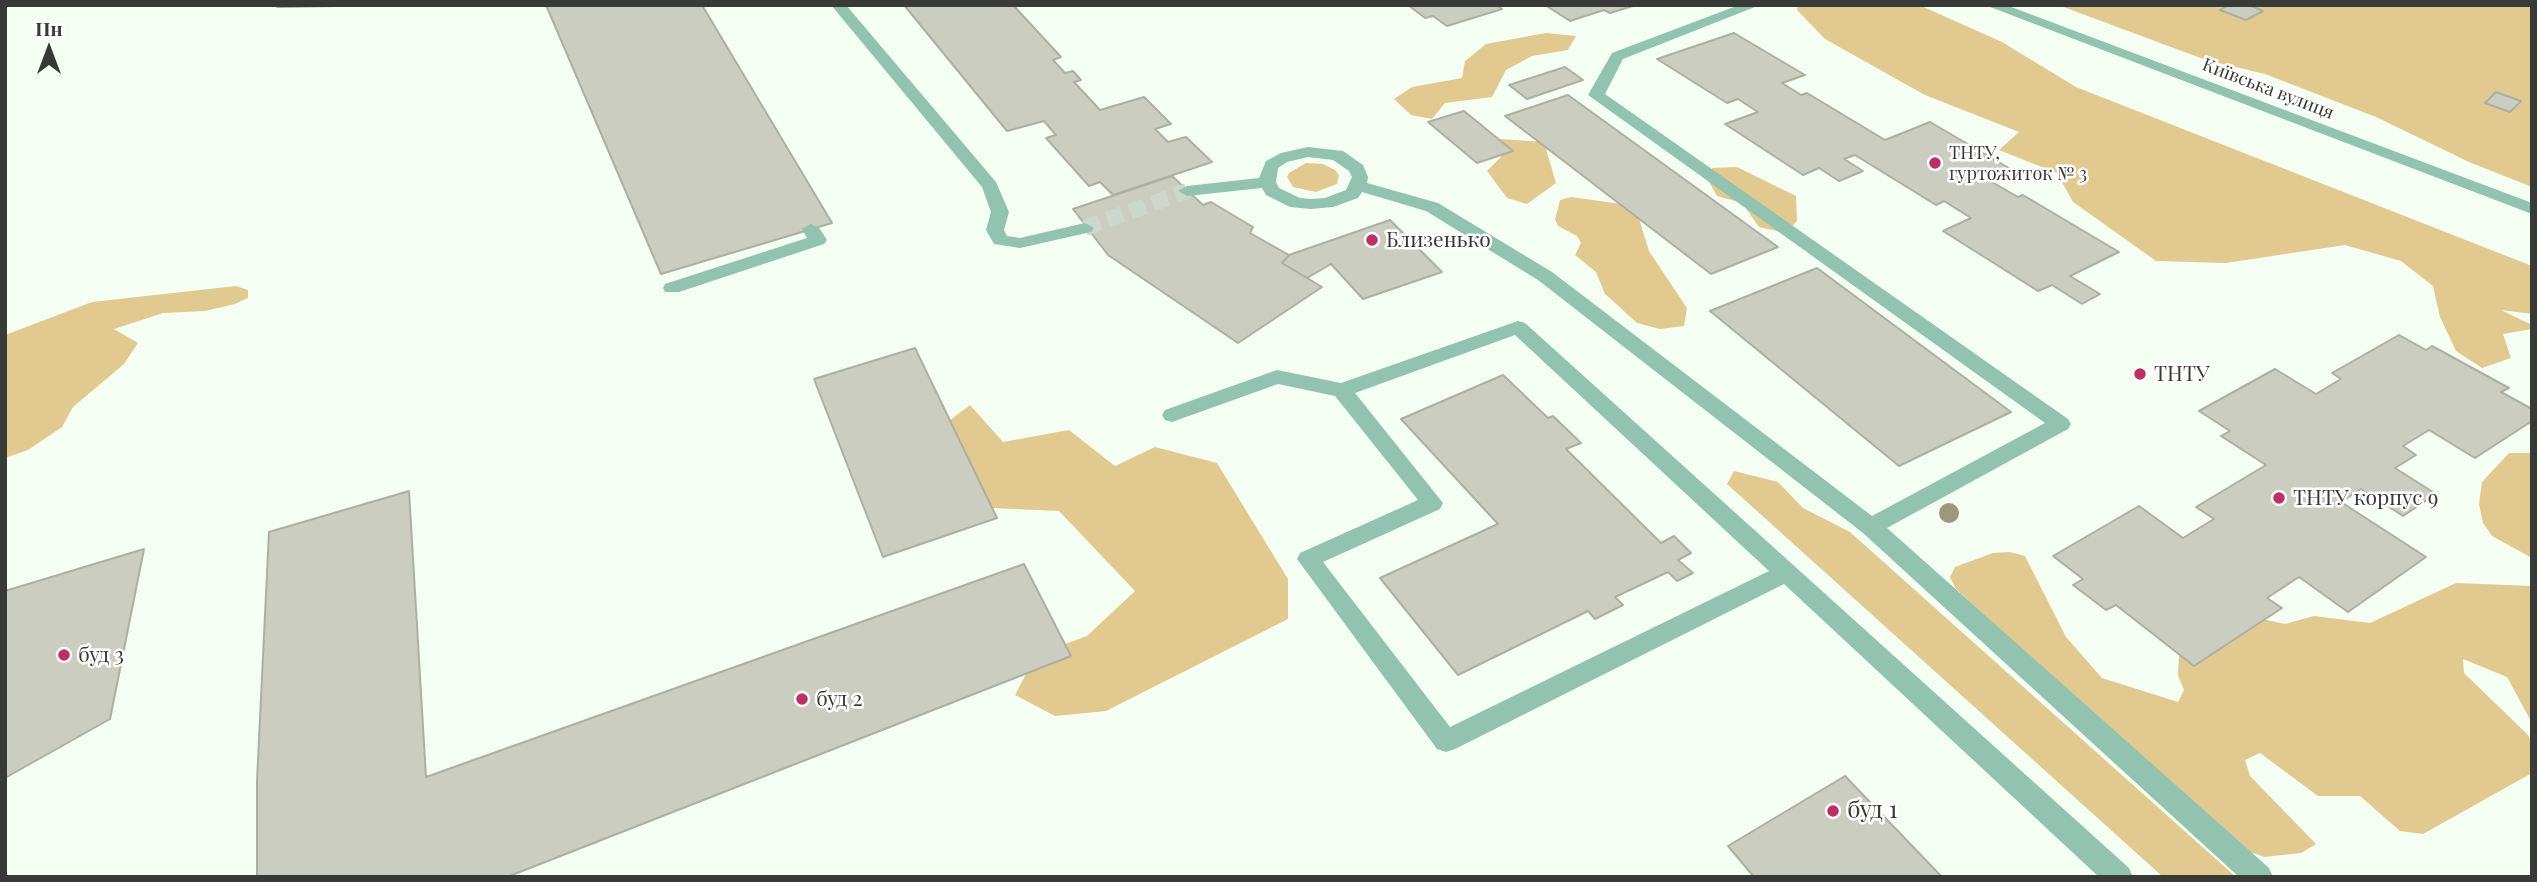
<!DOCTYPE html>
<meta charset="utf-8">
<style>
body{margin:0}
#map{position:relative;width:2537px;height:882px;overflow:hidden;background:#f4fef3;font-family:"Playfair Display",serif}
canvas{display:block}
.frame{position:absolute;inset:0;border:7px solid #373a36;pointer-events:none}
.north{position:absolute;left:14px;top:14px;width:70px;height:70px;-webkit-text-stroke:5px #fff;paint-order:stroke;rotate:0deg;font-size:19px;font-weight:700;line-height:28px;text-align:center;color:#373a36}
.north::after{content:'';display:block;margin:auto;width:24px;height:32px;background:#373a36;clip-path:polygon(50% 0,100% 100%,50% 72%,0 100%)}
</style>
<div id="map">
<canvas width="2537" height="882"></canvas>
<div class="frame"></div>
<div class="north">Пн</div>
</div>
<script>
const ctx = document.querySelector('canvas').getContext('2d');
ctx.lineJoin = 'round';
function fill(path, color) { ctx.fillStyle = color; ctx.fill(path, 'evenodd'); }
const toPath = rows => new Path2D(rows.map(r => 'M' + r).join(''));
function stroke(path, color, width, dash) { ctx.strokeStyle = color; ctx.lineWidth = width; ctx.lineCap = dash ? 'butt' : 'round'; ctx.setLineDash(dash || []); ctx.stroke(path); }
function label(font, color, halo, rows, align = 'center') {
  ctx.font = font + ' "Playfair Display",serif'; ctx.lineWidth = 5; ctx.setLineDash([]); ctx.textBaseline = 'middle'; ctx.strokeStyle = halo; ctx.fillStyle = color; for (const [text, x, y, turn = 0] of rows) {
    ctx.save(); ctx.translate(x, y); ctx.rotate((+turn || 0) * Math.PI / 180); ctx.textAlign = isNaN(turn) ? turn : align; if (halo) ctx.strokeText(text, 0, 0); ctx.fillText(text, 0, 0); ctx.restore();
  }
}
fill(toPath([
 [1798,5,1919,5,2002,42,2076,87,2532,266,2532,314,2501,310,2532,325,2532,329,2503,334,2511,358,2482,368,2456,351,2440,317,2433,286,2401,261,2345,245,2226,263,2156,261,2073,202,2057,173,1999,150,2019,132,1925,95,1825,39,1797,10],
 [2058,5,2532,5,2532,187,2469,162,2376,117,2265,74,2206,60],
 [1546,33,1576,36,1568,50,1532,56,1506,70,1492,97,1445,103,1432,119,1411,115,1394,99,1412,87,1462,78,1465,61,1486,44],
 [1499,139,1544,142,1556,183,1527,204,1507,198,1487,171,1501,157],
 [1306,163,1323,164,1335,170,1339,175,1337,184,1316,192,1293,187,1287,177,1289,173],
 [1737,167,1796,196,1797,221,1785,233,1759,227,1742,203,1717,196,1709,182,1712,168],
 [1571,197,1635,206,1649,251,1687,308,1684,326,1660,329,1637,323,1605,294,1596,272,1575,255,1581,243,1577,236,1558,226,1555,219,1560,200],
 [236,286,248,290,248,298,235,304,205,311,163,313,114,329,138,343,124,364,73,407,62,427,28,450,5,458,5,335,92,302],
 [970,405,1003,442,1069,430,1115,466,1155,447,1217,463,1288,579,1288,619,1106,711,1055,716,1015,695,1036,655,1087,636,1135,591,1059,511,948,506,937,430],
 [2509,453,2532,453,2532,558,2492,536,2483,523,2479,504,2482,482],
 [1734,471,1778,482,1803,508,1850,532,2236,877,2163,877,1727,484],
 [2010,552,2025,556,2066,637,2102,678,2178,702,2184,690,2178,675,2180,635,2230,612,2285,624,2314,616,2370,623,2456,583,2532,586,2532,723,2507,677,2463,659,2464,673,2528,735,2532,744,2532,773,2423,834,2400,831,2360,796,2318,796,2260,753,2245,760,2250,776,2316,844,2301,853,2264,857,2239,848,1956,589,1950,577,1955,567,1993,553]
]), '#e2c98f');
const building = toPath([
 [279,5,395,5,277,7,279,5],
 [546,5,702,5,832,223,661,274,546,5],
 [904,5,1013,5,1061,57,1053,60,1065,73,1073,71,1081,80,1074,82,1100,110,1144,97,1171,124,1155,129,1168,142,1186,137,1212,162,1113,195,1100,182,1089,186,1046,138,1056,135,1044,121,1007,131,904,5],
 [1408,5,1505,5,1499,7,1502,9,1447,26,1433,16,1425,18,1408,5],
 [1545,5,1636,5,1610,13,1604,10,1570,21,1545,5],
 [2229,5,2249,5,2263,11,2246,20,2220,10,2229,5],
 [1734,33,1805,75,1782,83,1801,95,1807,93,1885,140,1930,122,2014,171,1990,181,2018,197,2023,195,2119,252,2070,276,2100,294,2082,304,2052,285,2038,291,1943,231,1971,218,1944,201,1936,205,1855,155,1844,159,1863,171,1839,181,1819,168,1803,175,1725,124,1758,112,1738,99,1727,103,1657,59,1734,33],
 [1565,67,1583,80,1527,99,1509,85,1565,67],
 [2496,92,2521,101,2510,112,2485,103,2496,92],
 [1568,95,1778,247,1711,274,1505,116,1568,95],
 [1464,111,1513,151,1477,163,1428,122,1464,111],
 [1172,176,1203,205,1211,202,1253,227,1250,233,1289,255,1282,263,1322,287,1238,343,1108,255,1073,209,1172,176],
 [1390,220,1442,272,1363,299,1331,264,1307,278,1282,263,1289,255,1390,220],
 [1817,268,2011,412,1899,466,1710,311,1817,268],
 [2399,335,2426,350,2432,346,2509,388,2501,392,2532,409,2532,421,2475,458,2429,430,2403,446,2416,455,2395,468,2436,494,2403,516,2361,489,2341,502,2426,557,2348,612,2299,577,2267,598,2282,608,2194,666,2116,605,2106,610,2073,585,2083,579,2053,556,2139,506,2183,538,2214,519,2196,507,2266,465,2221,436,2230,431,2199,411,2275,369,2316,394,2341,379,2332,373,2399,335],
 [915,348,997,518,883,557,814,379,915,348],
 [1503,375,1548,418,1553,416,1581,443,1566,449,1661,543,1674,536,1691,553,1678,560,1693,573,1677,581,1668,572,1615,597,1623,605,1595,619,1588,611,1458,675,1380,578,1498,524,1401,419,1503,375],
 [409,491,426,777,1024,564,1071,656,507,877,257,877,257,781,269,532,409,491],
 [144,549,110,719,5,778,5,591,144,549],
 [1845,776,1942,877,1754,877,1728,846,1845,776]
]);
fill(building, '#cacdc0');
stroke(building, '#adafa3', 2);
stroke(toPath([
 [1085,228,1187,191]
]), '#ced7cd', 16, [16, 8]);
fill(toPath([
 [831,5,846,5,996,182,1009,212,1004,230,1007,236,1020,238,1085,223,1094,228,1091,232,1020,248,994,244,986,230,991,212,982,187,831,5],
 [1739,5,1760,5,1623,59,1605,94,2068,419,2071,424,2068,429,1887,528,2269,868,2273,877,2239,877,1863,533,1538,280,1426,211,1362,192,1358,198,1333,207,1311,209,1290,207,1266,195,1262,188,1187,196,1178,191,1187,186,1259,178,1266,161,1281,153,1308,147,1343,151,1363,165,1368,177,1367,183,1438,203,1552,272,1872,516,2045,423,1588,95,1612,53,1739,5],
 [1308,157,1333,160,1349,171,1352,177,1346,190,1325,198,1311,199,1300,198,1279,188,1276,182,1278,168,1287,162,1308,157],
 [1985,5,2006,5,2532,203,2532,214,1985,5],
 [811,224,820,229,827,240,824,244,679,292,665,292,663,288,665,284,807,238,802,229,811,224],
 [1518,321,1525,323,2129,868,2133,877,2099,877,1784,584,1455,749,1446,752,1437,749,1297,559,1300,553,1418,500,1335,396,1278,384,1172,422,1165,420,1162,415,1165,410,1277,370,1341,383,1518,321],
 [1515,335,1769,571,1450,727,1323,562,1440,509,1443,503,1355,393,1515,335]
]), '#92c2b0');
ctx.fillStyle = '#9d987d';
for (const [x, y] of [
 [1949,513]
]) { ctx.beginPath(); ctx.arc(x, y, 10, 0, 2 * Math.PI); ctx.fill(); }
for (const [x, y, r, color] of [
 [1935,163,7,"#bd3063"],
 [1372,240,7,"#bd3063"],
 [2140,374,7,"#bd3063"],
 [2279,498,7,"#bd3063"],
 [64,655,7,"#bd3063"],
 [802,699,7,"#bd3063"],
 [1833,811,7,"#bd3063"]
]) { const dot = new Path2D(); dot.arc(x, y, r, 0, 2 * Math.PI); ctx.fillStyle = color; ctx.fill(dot); stroke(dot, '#fff', 2.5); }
label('18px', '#373a36', '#fff', [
 ["Київська вулиця",2268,89,21]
]);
label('18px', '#373a36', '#fff', [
 ["ТНТУ,",1949,153],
 ["гуртожиток № 3",1949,174]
], 'left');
label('21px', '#373a36', '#fff', [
 ["Близенько",1386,240],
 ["ТНТУ",2154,374],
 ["ТНТУ корпус 9",2293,498],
 ["буд 3",78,655],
 ["буд 2",816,699]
], 'left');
label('24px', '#373a36', '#fff', [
 ["буд 1",1847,811]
], 'left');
</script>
